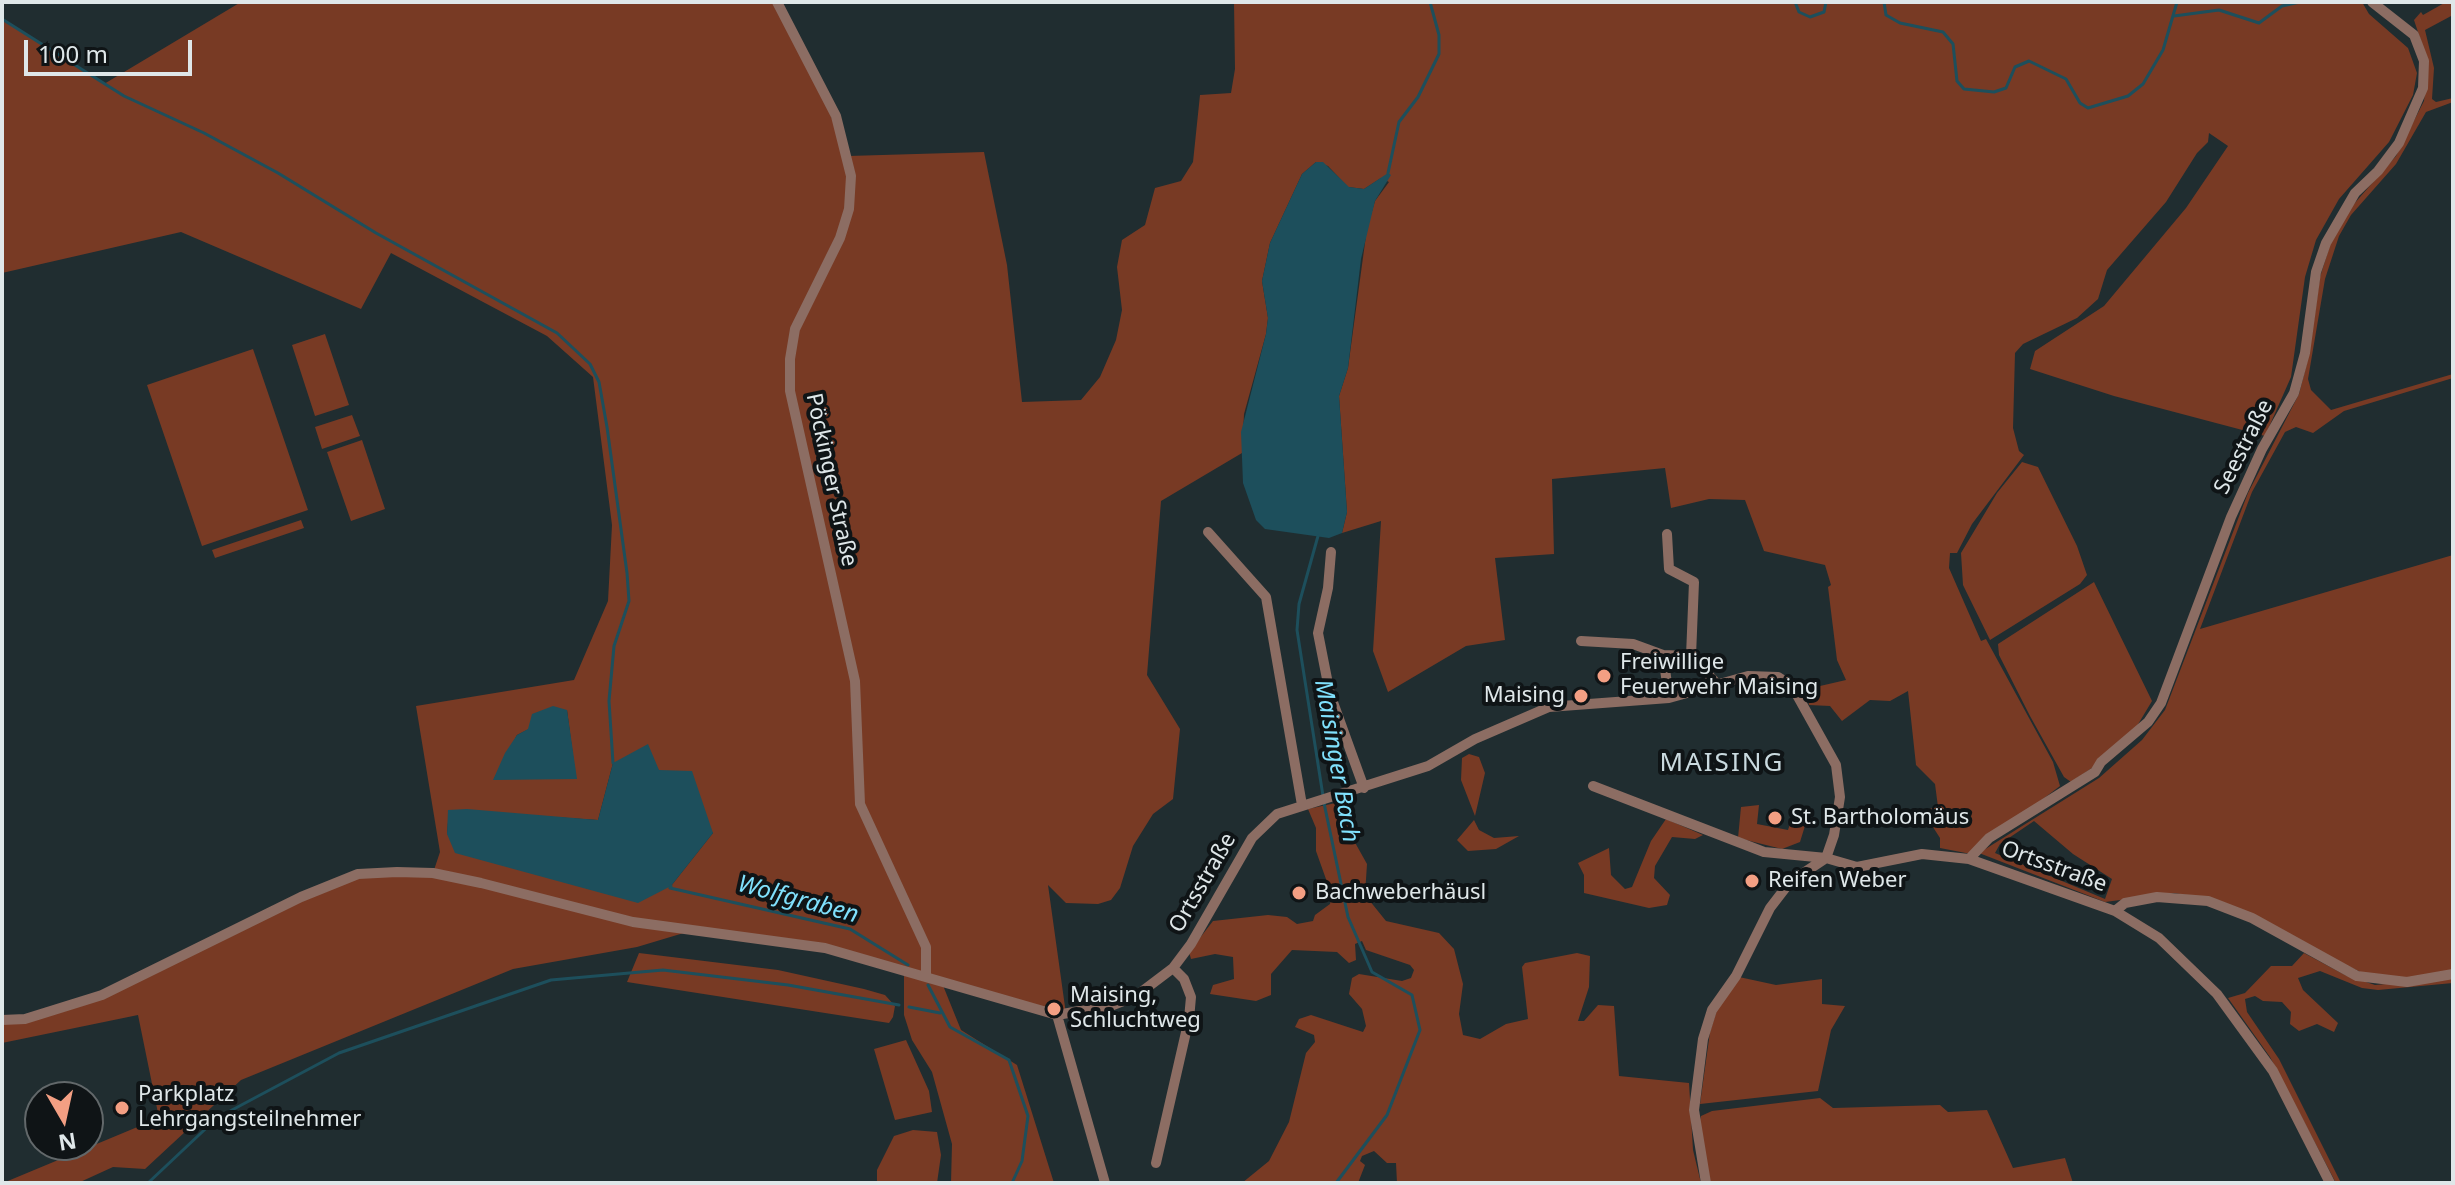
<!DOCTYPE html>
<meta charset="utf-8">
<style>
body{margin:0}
#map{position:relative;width:2455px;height:1185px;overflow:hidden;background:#202d30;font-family:"Noto Sans",sans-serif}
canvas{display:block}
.frame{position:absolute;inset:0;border:4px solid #dfe7e9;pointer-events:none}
.north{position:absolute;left:24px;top:1081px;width:80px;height:80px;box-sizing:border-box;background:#0f1416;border:2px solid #62686a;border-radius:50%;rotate:171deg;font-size:22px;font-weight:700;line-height:32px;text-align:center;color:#dfe7e9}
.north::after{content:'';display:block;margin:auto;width:28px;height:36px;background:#f39f83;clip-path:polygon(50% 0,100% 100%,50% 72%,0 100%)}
.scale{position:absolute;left:24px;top:40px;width:168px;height:36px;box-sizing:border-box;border:4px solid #dfe7e9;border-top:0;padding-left:10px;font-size:24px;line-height:28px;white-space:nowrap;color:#dfe7e9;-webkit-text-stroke:6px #0f1416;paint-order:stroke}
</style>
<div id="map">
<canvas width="2455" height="1185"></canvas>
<div class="frame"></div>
<div class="north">N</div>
<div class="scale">100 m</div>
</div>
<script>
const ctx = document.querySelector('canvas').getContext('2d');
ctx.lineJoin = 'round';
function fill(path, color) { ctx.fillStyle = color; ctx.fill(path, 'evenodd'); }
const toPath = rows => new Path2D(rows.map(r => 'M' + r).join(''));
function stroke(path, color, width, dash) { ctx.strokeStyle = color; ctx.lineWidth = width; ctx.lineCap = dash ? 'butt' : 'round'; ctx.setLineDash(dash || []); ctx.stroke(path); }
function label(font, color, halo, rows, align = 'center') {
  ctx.font = font + ' "Noto Sans",sans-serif'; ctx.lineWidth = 8; ctx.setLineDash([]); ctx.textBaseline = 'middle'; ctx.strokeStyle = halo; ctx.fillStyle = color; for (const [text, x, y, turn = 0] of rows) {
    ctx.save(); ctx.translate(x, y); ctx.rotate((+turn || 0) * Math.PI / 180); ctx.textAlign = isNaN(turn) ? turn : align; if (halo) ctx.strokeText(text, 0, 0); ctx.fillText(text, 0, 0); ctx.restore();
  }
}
fill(toPath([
 [241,2,777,2,806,58,848,156,984,152,1007,265,1022,402,1081,400,1100,377,1116,340,1122,310,1117,267,1122,240,1145,225,1155,188,1181,181,1193,162,1200,95,1231,93,1235,69,1234,2,2362,2,2369,14,2408,48,2417,73,2413,95,2389,142,2339,199,2316,240,2305,277,2291,377,2265,436,2114,396,2030,369,2035,351,2104,306,2186,208,2228,146,2209,133,2208,142,2197,153,2166,202,2107,270,2098,299,2077,318,2023,344,2015,353,2013,428,2019,451,2024,455,1972,524,1957,553,1950,553,1949,568,1981,641,1986,639,1998,661,2053,762,2060,786,1971,854,1940,848,1940,838,1931,824,1929,809,1938,807,1935,784,1916,765,1908,691,1890,701,1870,700,1842,721,1830,706,1809,705,1807,689,1846,680,1837,660,1828,587,1831,585,1825,565,1764,551,1745,500,1709,499,1671,508,1665,468,1552,479,1554,554,1495,558,1505,640,1466,646,1388,692,1373,651,1381,521,1342,533,1347,512,1339,396,1348,368,1367,228,1375,201,1389,182,1381,178,1364,189,1348,187,1328,166,1316,162,1302,174,1270,243,1262,281,1268,318,1266,334,1244,414,1242,453,1161,501,1147,675,1180,729,1173,799,1153,814,1133,846,1120,888,1111,900,1098,904,1066,903,1048,885,1066,1014,942,983,961,1030,1017,1065,1054,1183,951,1183,952,1144,932,1072,912,1040,904,1015,904,972,825,948,687,932,637,947,513,969,241,1080,145,1169,113,1167,78,1183,3,1183,159,1118,138,1015,2,1043,2,1020,65,1008,358,874,433,873,440,852,416,706,574,680,608,601,612,525,593,377,547,336,391,253,361,309,181,232,2,273,2,19,104,84],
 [567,710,576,779,494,779,517,735],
 [613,763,659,770,713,833,671,886,447,834,449,810,598,820],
 [2446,2,2453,2,2453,15,2425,30,2434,68,2432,99,2436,102,2453,98,2453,102,2426,112,2396,164,2351,215,2339,236,2325,279,2308,379,2311,390,2331,410,2453,374,2453,378,2344,411,2313,433,2296,427,2285,432,2252,492,2200,629,2453,555,2453,972,2415,979,2369,976,2205,898,2174,893,2105,902,1979,853,2099,778,2142,740,2165,710,2248,493,2299,394,2309,355,2320,277,2331,242,2346,213,2396,156,2424,101,2428,62,2414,20,2421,12,2423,15],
 [2034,821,2073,854,2112,879,2105,899,1995,853,2000,844],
 [325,334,349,405,315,416,292,345],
 [253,349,308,510,202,546,147,385],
 [352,415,360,436,322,449,315,427],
 [362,440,385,509,351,521,327,452],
 [2022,462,2038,467,2077,546,2087,575,2080,584,1990,640,1963,585,1961,553,1997,493],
 [301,520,304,528,215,558,212,550],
 [2094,582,2152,701,2137,726,2095,766,2071,782,2064,777,2030,716,1999,655,1998,644],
 [1469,754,1479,757,1485,773,1475,816,1461,780,1462,758],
 [1354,799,1348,812,1348,830,1367,864,1365,895,1386,921,1439,933,1454,949,1463,984,1459,1014,1463,1035,1480,1039,1506,1024,1528,1019,1522,967,1525,963,1577,953,1590,956,1589,987,1578,1021,1584,1021,1598,1005,1614,1006,1619,1076,1689,1083,1693,1150,1701,1183,1397,1183,1396,1163,1387,1163,1374,1151,1362,1156,1360,1161,1365,1165,1358,1183,1242,1183,1269,1161,1289,1122,1306,1053,1315,1042,1314,1035,1295,1027,1299,1019,1311,1015,1363,1032,1366,1026,1362,1009,1349,994,1352,978,1359,974,1402,981,1411,978,1414,970,1410,965,1366,950,1362,941,1355,944,1356,960,1349,963,1337,952,1292,950,1271,974,1271,995,1256,1001,1210,994,1213,985,1234,979,1233,957,1215,954,1191,959,1189,952,1213,921,1268,915,1287,917,1297,924,1313,921,1315,915,1330,904,1332,896,1316,851,1316,828,1308,809],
 [1759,805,1757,824,1788,830,1793,815,1808,816,1800,842,1782,849,1738,838,1741,807],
 [1666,819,1703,835,1695,839,1672,837,1655,866,1654,878,1670,895,1667,905,1649,908,1584,893,1584,875,1578,863,1609,848,1611,875,1625,889,1632,887,1651,841],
 [1474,820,1479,830,1494,838,1519,836,1496,849,1468,851,1457,840],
 [639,953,778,970,864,989,885,995,895,1006,893,1017,889,1023,627,982],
 [2304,953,2345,975,2375,985,2453,978,2453,983,2378,990,2362,988,2320,971,2298,978,2303,990,2338,1023,2334,1032,2317,1024,2299,1031,2290,1024,2291,1012,2282,1002,2263,1001,2255,996,2245,999,2247,1012,2279,1059,2341,1183,2336,1183,2270,1057,2228,998,2245,993,2271,966,2292,966],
 [1739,977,1776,985,1822,979,1822,1004,1845,1006,1831,1030,1818,1091,1700,1104,1710,1032,1720,1000],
 [906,1040,929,1091,932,1112,895,1120,874,1049],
 [1820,1098,1833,1108,1940,1105,1948,1112,1987,1110,2013,1168,2065,1158,2073,1183,1710,1183,1699,1124,1701,1116,1712,1111],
 [913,1130,937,1132,941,1155,937,1183,877,1183,877,1170,894,1136]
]), '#783a24');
fill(toPath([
 [1316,162,1323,162,1349,187,1364,189,1388,173,1391,175,1375,201,1361,259,1348,368,1339,396,1347,512,1342,533,1329,538,1265,529,1256,520,1243,483,1241,432,1266,334,1268,318,1262,281,1270,243,1302,174],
 [553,706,567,710,577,779,493,780,505,753,517,735,528,729,532,714],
 [648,744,659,770,692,771,713,833,671,886,638,903,455,853,447,834,448,810,467,809,598,820,613,763]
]), '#1d4f5c');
stroke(toPath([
 [1795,2,1799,12,1810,17,1824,12,1826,2],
 [1884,2,1886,15,1900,23,1943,32,1953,44,1957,81,1964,89,1994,92,2006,88,2015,67,2029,61,2066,79,2080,103,2088,108,2128,96,2143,84,2163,50,2177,2],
 [2174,16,2219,10,2259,23,2282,6,2300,2],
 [2,19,124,96,204,133,278,173,376,233,557,333,590,364,599,382,607,427,627,573,629,601,614,646,609,701,613,763],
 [1388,173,1399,122,1418,97,1439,54,1439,35,1430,2],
 [1318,536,1299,604,1297,630,1323,796],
 [1324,803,1348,917,1372,972,1412,995,1420,1030,1387,1115,1336,1183],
 [671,886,670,888,850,929,908,965],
 [928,985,950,1027,1009,1060,1028,1116,1022,1161,1012,1183],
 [909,1007,940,1013],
 [148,1183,217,1118,339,1053,551,980,663,970,788,985,899,1005]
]), '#1d4f5c', 3);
stroke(toPath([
 [777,2,836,116,851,176,849,209,840,238,795,329,790,359,790,391,855,681,860,804,926,947,926,977],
 [1208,532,1266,597,1302,805],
 [1667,534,1669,569,1694,582,1691,656,1716,683],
 [1331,552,1328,588,1318,633,1330,694,1364,788],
 [1581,641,1633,644,1663,655,1669,698],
 [1663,655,1691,656],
 [1593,786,1764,852,1826,858,1857,867,1922,854,1969,859,2115,911,2159,938,2217,994,2273,1071,2330,1183],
 [1969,859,1989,838,2095,772,2101,762,2148,722,2161,703,2231,517,2262,449,2294,393,2305,353,2316,272,2326,243,2355,193,2378,171,2399,143,2423,88,2424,61,2414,35,2372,2],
 [2115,911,2125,903,2157,897,2208,901,2252,918,2357,976,2407,982,2453,974],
 [1057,1015,1105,1183],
 [2,1020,25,1019,102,995,301,897,358,874,397,872,433,873,481,883,633,922,825,948,1057,1015,1113,1005,1136,996,1173,968,1191,944,1252,838,1277,814,1428,766,1475,739,1549,707,1669,698,1748,676,1778,677,1792,686,1836,765,1840,797,1834,835,1826,858],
 [1156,1163,1189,1019,1191,997,1184,979,1173,968],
 [1706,1183,1694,1110,1703,1039,1712,1010,1736,976,1770,908,1790,882,1826,858]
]), '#8c6d63', 10);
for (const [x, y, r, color] of [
 [1604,676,8,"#f39f83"],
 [1581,696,8,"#f39f83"],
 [1775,818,8,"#f39f83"],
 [1752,881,8,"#f39f83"],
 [1299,893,8,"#f39f83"],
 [1054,1009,8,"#f39f83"],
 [122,1108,8,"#f39f83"]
]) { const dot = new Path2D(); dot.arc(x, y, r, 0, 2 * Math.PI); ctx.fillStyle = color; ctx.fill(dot); stroke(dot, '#0f1416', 3); }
label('22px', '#dfe7e9', '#0f1416', [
 ["Seestraße",2244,447,-63],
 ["Pöckinger Straße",831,480,78],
 ["Ortsstraße",2054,867,20],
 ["Ortsstraße",1203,883,-60]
]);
label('22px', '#dfe7e9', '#0f1416', [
 ["Freiwillige",1620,663],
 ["Feuerwehr Maising",1620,688],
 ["Maising",1565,696,"right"],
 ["St. Bartholomäus",1791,818],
 ["Reifen Weber",1768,881],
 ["Bachweberhäusl",1315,893],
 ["Maising,",1070,996],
 ["Schluchtweg",1070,1021],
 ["Parkplatz",138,1095],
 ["Lehrgangsteilnehmer",138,1120]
], 'left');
label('italic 24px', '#80e1fd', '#0f1416', [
 ["Maisinger Bach",1336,761,80],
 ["Wolfgraben",798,900,15]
]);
ctx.letterSpacing = '2px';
label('26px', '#cadadf', '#0f1416', [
 ["MAISING",1722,764]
]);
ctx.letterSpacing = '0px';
</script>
